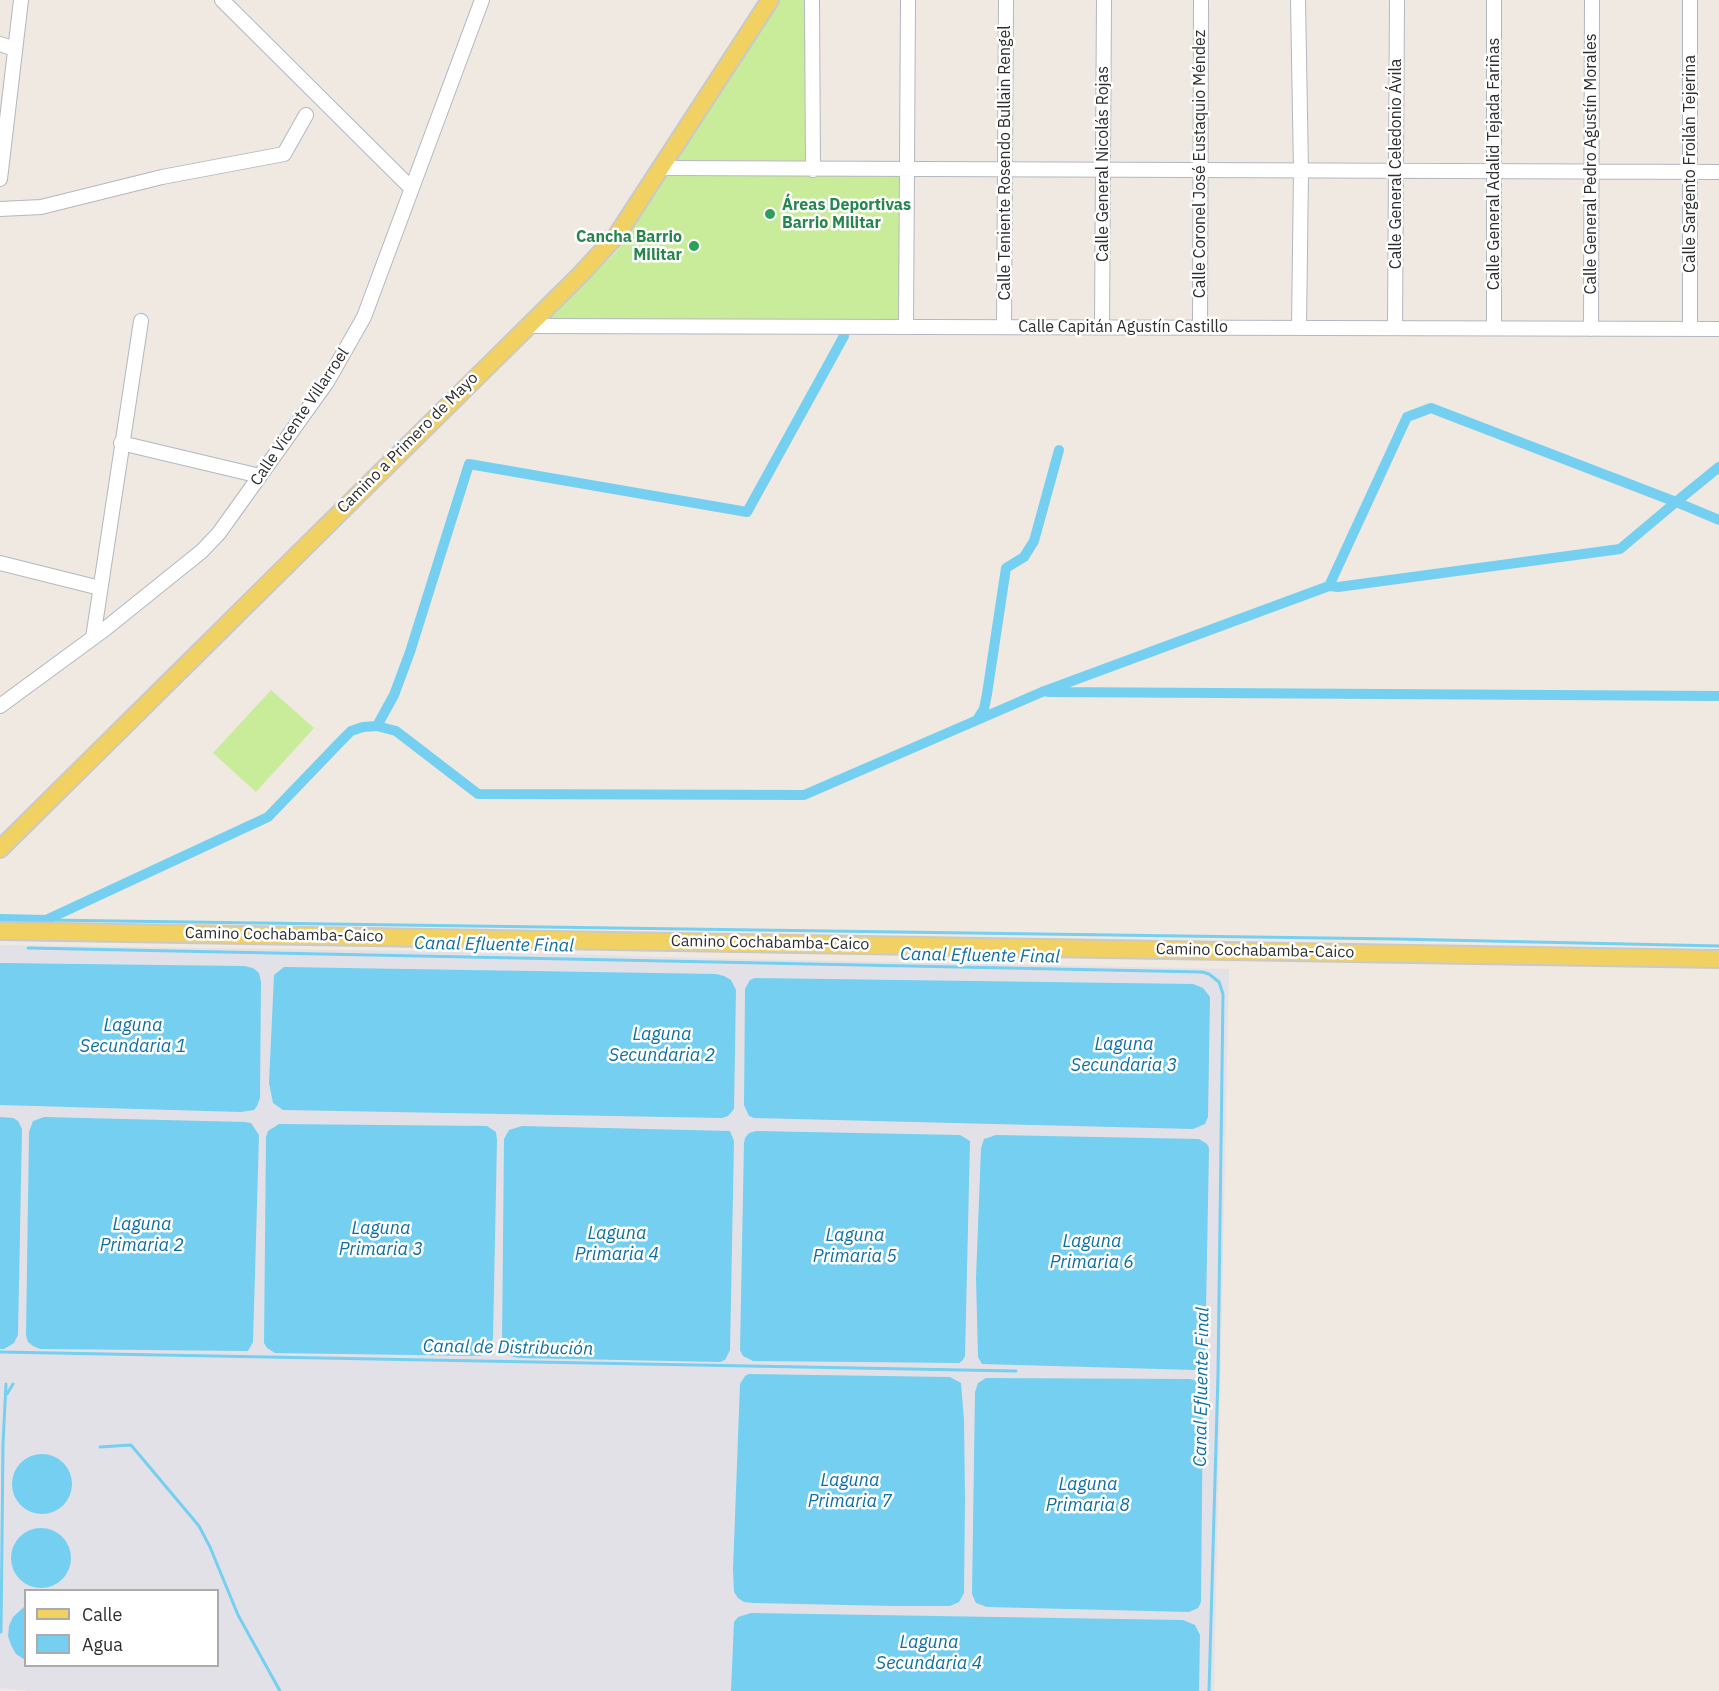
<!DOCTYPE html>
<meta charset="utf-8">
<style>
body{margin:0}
#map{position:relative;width:1719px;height:1691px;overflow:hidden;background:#efe9e1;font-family:"IBM Plex Sans",sans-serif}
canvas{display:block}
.legend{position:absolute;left:24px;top:1589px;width:195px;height:78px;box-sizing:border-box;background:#fff;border:2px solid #ababab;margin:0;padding:8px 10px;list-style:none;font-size:18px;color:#2e2e2e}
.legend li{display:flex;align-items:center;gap:12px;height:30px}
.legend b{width:30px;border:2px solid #ababab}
</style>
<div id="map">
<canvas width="1719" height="1691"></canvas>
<ul class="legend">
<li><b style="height:8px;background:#f2d163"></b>Calle</li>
<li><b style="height:16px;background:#75cff0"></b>Agua</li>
</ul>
</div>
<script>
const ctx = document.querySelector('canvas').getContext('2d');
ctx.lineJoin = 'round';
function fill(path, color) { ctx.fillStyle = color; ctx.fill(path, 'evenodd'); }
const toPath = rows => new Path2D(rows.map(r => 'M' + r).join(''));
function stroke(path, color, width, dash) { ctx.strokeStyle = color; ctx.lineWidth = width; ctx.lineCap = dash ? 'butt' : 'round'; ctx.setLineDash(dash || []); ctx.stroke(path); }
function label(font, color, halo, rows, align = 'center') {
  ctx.font = font + ' "IBM Plex Sans",sans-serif'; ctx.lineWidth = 5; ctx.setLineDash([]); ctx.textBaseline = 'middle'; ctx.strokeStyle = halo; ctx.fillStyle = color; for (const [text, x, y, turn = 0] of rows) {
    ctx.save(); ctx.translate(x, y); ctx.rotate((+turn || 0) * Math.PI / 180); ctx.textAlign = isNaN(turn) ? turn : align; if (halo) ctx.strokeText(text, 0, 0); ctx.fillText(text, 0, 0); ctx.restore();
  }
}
fill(toPath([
 [0,945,488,952,741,959,1229,969,1214,1691,27,1691,0,1688],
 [26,1590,218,1590,218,1666,26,1666]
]), '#e3e1e8');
fill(toPath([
 [780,0,805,0,805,161,674,160],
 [663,174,901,176,901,320,546,320,617,251],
 [271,690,314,728,256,792,213,753]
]), '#c9ec9a');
fill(toPath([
 [0,963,244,966,253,968,259,973,261,982,260,1098,257,1106,254,1110,241,1112,0,1105],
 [284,967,716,974,724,976,731,980,736,990,734,1109,728,1116,722,1118,283,1110,273,1103,269,1083,274,975],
 [755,978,1193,984,1203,988,1210,997,1208,1117,1205,1124,1193,1129,754,1118,749,1116,744,1105,745,989,750,980],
 [0,1117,13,1118,18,1121,22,1129,18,1335,14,1343,4,1349,0,1349],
 [44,1117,245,1122,251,1123,259,1135,253,1342,248,1351,40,1349,33,1346,28,1342,26,1335,29,1132,33,1121],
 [279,1124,487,1126,496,1132,497,1140,493,1338,491,1345,485,1354,480,1356,275,1353,267,1348,264,1343,266,1137,268,1131],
 [522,1126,730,1131,734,1141,730,1350,725,1360,720,1362,519,1358,510,1356,505,1353,502,1345,504,1139,509,1130],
 [756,1131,960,1135,970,1141,965,1356,962,1361,959,1363,753,1361,743,1356,740,1350,744,1143,745,1138,749,1133],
 [996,1135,1199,1139,1207,1144,1209,1148,1205,1363,1203,1367,1195,1370,982,1364,978,1357,976,1278,981,1148,984,1139],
 [749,1374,950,1377,961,1383,964,1420,965,1499,964,1593,959,1602,950,1606,894,1606,753,1603,744,1602,738,1598,734,1592,733,1570,740,1384,745,1376],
 [986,1378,1190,1379,1198,1381,1203,1386,1201,1602,1198,1608,1189,1612,987,1607,976,1603,972,1594,975,1392,978,1383],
 '12 1484a30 30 0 1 1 60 0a30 30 0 1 1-60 0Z',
 '11 1558a30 30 0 1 1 60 0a30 30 0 1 1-60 0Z',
 [25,1606,25,1660,16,1654,11,1645,8,1636,9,1626,13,1617],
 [751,1613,1183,1620,1195,1625,1200,1635,1199,1691,731,1691,734,1622,738,1617]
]), '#75cff0');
stroke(toPath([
 [46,920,1396,939,1719,946],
 [28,948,1202,972,1209,974,1219,982,1223,994,1218,1374,1209,1691],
 [0,1352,1016,1371],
 [7,1394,13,1384],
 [100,1447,131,1445,199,1526,210,1547,238,1615,280,1691],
 [1,1632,3,1444,6,1384]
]), '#75cff0', 3);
stroke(toPath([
 [1329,586,1407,417,1431,408,1676,502,1719,467],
 [1048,692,1719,696],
 [977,720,984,709,987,694,1006,568,1024,557,1034,541,1059,450],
 [377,726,394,695,410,652,469,464,747,512,844,336],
 [0,919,46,920,268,817,342,740,351,731,363,727,377,726,396,731,478,794,804,795,1042,692,1329,586,1338,587,1620,549,1676,502,1719,520]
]), '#75cff0', 10);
const minor = toPath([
 [222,0,411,188],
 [812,0,813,170],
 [1298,0,1301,171,1299,328],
 [0,44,15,49],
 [661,168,1719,172],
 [0,179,21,0],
 [0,209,41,207,162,177,284,154,306,115],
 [527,326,1719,329],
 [906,327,908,0],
 [1004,327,1006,0],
 [1102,327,1104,0],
 [1200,327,1201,0],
 [1395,328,1397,0],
 [1494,328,1494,0],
 [1591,329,1592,0],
 [1690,329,1690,0],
 [121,443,260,476],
 [0,563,100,588],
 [93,638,141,321],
 [0,706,105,629,202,551,219,533,327,382,364,317,482,0]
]);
const major = toPath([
 [0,849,580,275,617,235,770,0],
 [0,931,1719,959]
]);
stroke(minor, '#b4b7c1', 16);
stroke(major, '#c9c9c9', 20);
stroke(minor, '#fff', 14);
stroke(major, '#f2d163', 16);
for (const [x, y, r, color] of [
 [770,214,6,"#2e9e5b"],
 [694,246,6,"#2e9e5b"]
]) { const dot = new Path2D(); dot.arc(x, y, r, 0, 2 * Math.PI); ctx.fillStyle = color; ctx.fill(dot); stroke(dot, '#fff', 2); }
label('16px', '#2e2e2e', '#fff', [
 ["Calle Teniente Rosendo Bullain Rengel",1005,163,-90],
 ["Calle General Nicolás Rojas",1103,164,-90],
 ["Calle Coronel José Eustaquio Méndez",1200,164,-90],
 ["Calle General Celedonio Ávila",1396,164,-90],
 ["Calle General Adalid Tejada Fariñas",1494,164,-90],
 ["Calle General Pedro Agustín Morales",1591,164,-90],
 ["Calle Sargento Froilán Tejerina",1690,164,-90],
 ["Calle Capitán Agustín Castillo",1123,327],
 ["Calle Vicente Villarroel",300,417,-56],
 ["Camino a Primero de Mayo",408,443,-45],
 ["Camino Cochabamba-Caico",284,935,1],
 ["Camino Cochabamba-Caico",770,943,1],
 ["Camino Cochabamba-Caico",1255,951,1]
]);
label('bold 16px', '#27864d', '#fff', [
 ["Áreas Deportivas",782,205],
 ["Barrio Militar",782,223],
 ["Cancha Barrio",682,237,"right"],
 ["Militar",682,255,"right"]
], 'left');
label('italic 18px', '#0d6fa3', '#fff', [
 ["Canal Efluente Final",494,945,1],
 ["Canal Efluente Final",980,956,1],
 ["Laguna",133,1026],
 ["Secundaria 1",133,1047],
 ["Laguna",662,1035],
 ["Secundaria 2",662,1056],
 ["Laguna",1124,1045],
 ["Secundaria 3",1124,1066],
 ["Laguna",142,1225],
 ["Primaria 2",142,1246],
 ["Laguna",381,1229],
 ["Primaria 3",381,1250],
 ["Laguna",617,1234],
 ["Primaria 4",617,1255],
 ["Laguna",855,1236],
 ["Primaria 5",855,1257],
 ["Laguna",1092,1242],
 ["Primaria 6",1092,1263],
 ["Canal de Distribución",508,1348,1],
 ["Canal Efluente Final",1202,1387,-89],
 ["Laguna",850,1481],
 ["Primaria 7",850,1502],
 ["Laguna",1088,1485],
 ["Primaria 8",1088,1506],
 ["Laguna",929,1643],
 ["Secundaria 4",929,1664]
]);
</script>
